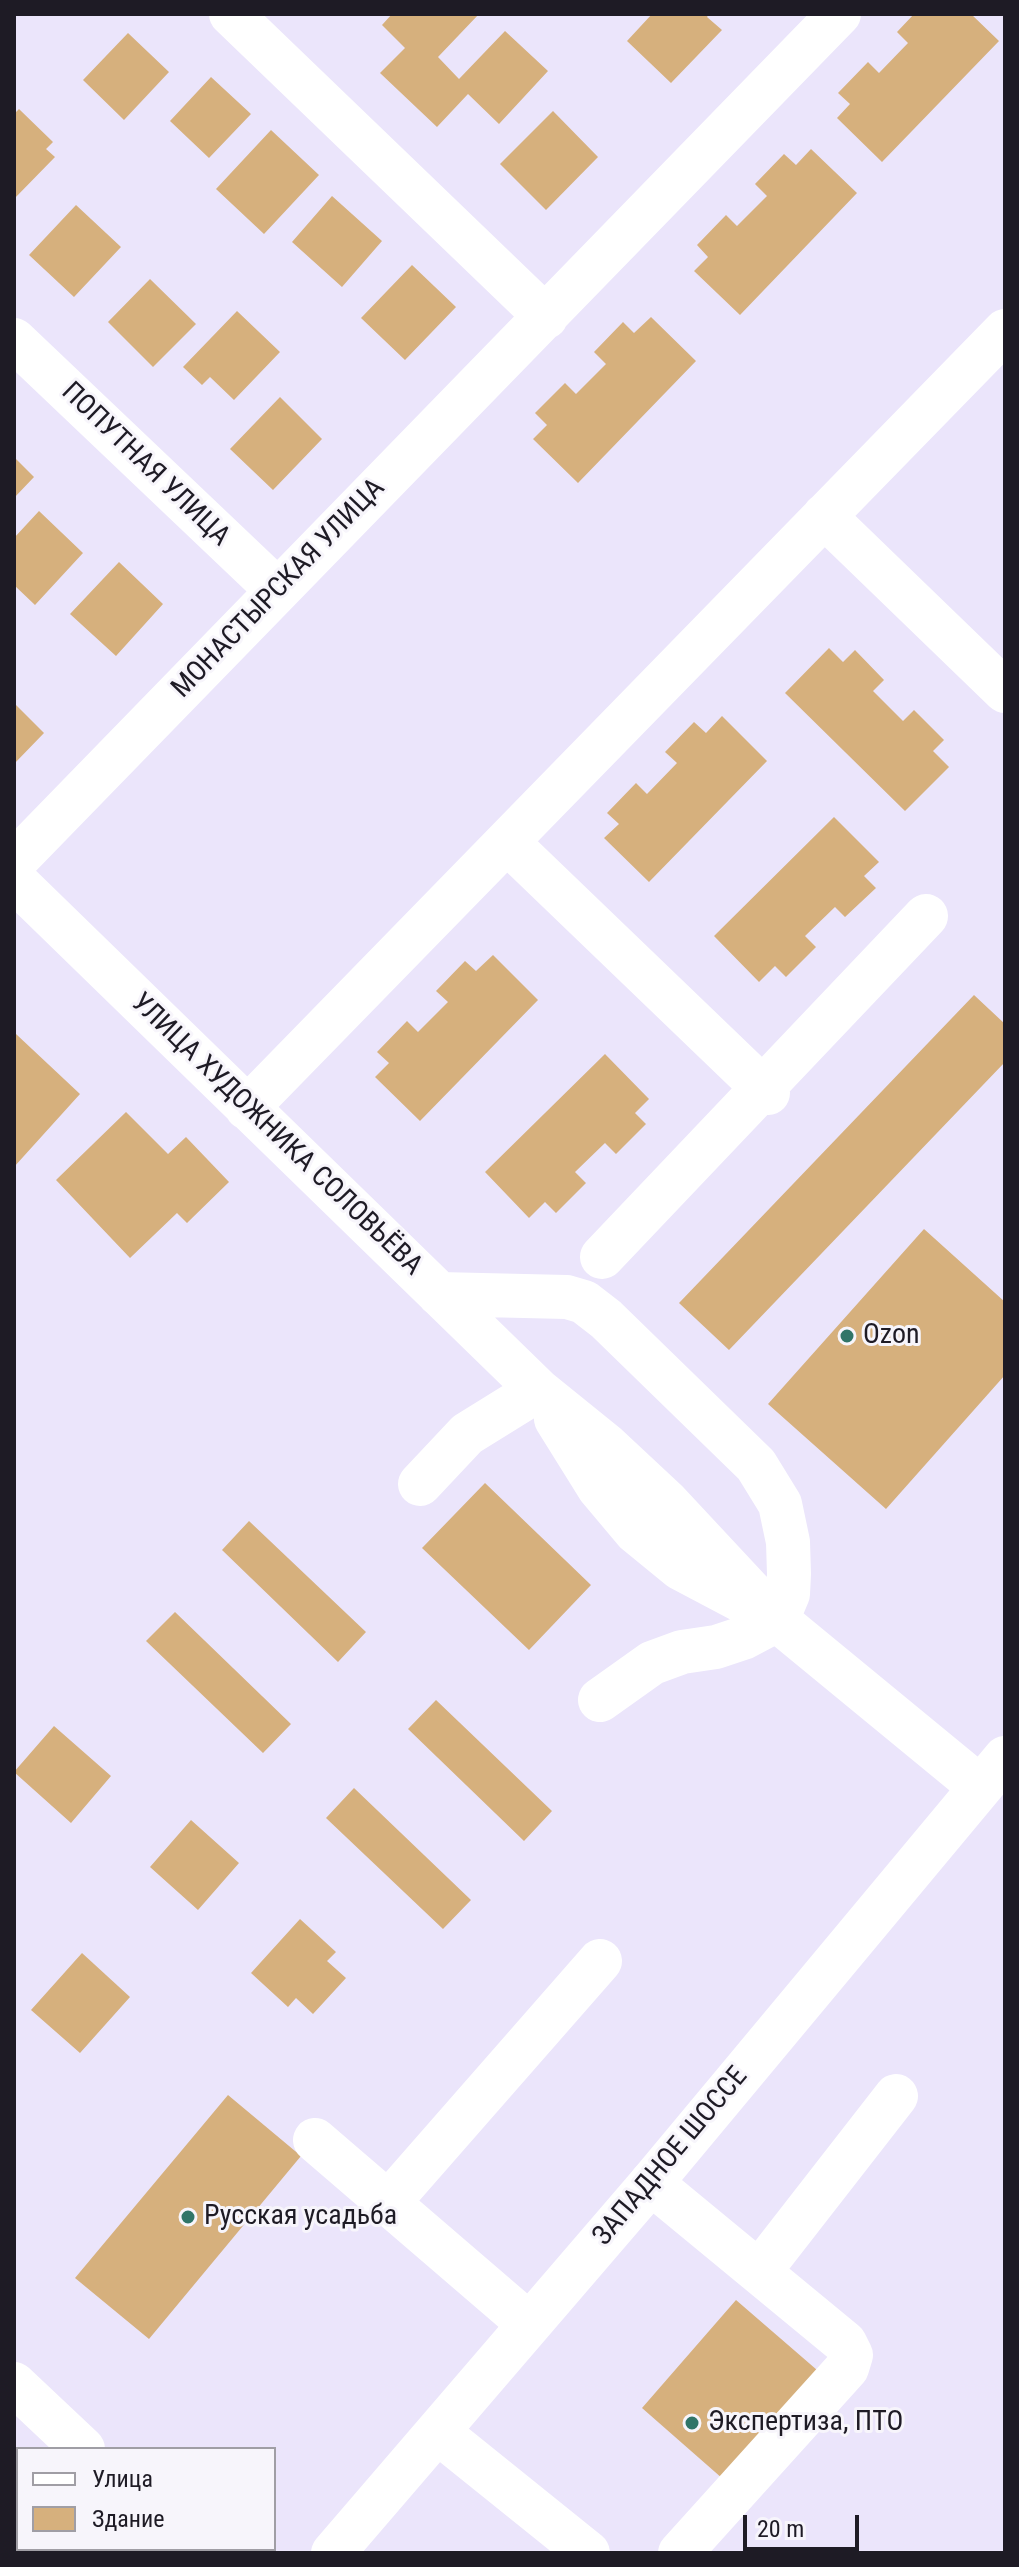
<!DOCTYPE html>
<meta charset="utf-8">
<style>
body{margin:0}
#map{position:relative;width:1019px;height:2567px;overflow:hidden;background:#ebe5fb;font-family:"Roboto Condensed",sans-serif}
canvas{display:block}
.frame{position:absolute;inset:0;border:16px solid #1e1b25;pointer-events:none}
.legend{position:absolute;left:16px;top:2447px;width:260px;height:104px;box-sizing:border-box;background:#f7f5fb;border:2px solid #a09ea5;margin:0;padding:10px 14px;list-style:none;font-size:24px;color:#1e1b25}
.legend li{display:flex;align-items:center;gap:16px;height:40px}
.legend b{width:40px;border:2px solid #a09ea5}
.scale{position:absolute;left:743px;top:2515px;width:116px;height:36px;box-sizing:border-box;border:4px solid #1e1b25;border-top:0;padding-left:10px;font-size:24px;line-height:28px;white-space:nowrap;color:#1e1b25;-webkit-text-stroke:6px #f7f5fb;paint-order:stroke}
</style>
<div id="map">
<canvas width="1019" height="2567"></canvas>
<div class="frame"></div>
<ul class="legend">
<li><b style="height:10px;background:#fff"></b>Улица</li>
<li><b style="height:22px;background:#d6b07d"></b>Здание</li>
</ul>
<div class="scale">20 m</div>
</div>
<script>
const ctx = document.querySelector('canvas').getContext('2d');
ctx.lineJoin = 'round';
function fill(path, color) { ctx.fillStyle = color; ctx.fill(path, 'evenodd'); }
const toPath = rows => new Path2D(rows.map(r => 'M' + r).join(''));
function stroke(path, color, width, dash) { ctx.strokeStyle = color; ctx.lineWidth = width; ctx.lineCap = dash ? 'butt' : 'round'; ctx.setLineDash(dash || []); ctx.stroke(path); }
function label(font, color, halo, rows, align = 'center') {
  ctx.font = font + ' "Roboto Condensed",sans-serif'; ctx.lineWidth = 6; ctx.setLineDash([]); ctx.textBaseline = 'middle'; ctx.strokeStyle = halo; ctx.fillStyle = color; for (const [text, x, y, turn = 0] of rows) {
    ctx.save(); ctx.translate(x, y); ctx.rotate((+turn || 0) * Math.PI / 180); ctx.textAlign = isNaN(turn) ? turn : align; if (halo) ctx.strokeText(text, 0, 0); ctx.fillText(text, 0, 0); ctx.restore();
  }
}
fill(toPath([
 [392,14,479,14,438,57,459,79,505,31,548,71,499,124,468,94,437,127,380,73,405,48,382,25],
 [652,14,709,14,707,17,722,30,671,83,627,41],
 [914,14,971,14,999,41,882,162,837,118,850,104,838,93,868,62,879,73,908,43,897,32],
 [128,33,169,72,124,120,83,80],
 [211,77,251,114,209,158,170,121],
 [19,109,53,142,46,149,55,157,14,199,14,114],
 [553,111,598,157,546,210,500,164],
 [271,130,319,175,264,234,216,189],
 [811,149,857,193,740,315,694,271,708,257,697,245,726,215,737,226,767,196,755,184,784,154,796,165],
 [332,196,382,241,342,287,292,242],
 [76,205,121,247,74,297,29,255],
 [412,265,456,307,405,360,361,318],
 [150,279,196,324,153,367,108,322],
 [237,311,280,352,234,400,210,377,202,385,183,367],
 [651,317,696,361,578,483,533,439,547,425,535,413,565,383,576,394,606,364,594,352,623,322,634,333],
 [280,397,322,439,273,490,230,449],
 [14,457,34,477,14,498],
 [39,511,83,553,35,605,14,585,14,538],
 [119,562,163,604,116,656,70,614],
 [829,648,843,662,855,650,884,680,873,691,903,721,914,710,944,740,933,751,949,767,905,811,785,693],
 [14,703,44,733,14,764],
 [722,716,767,761,649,882,604,838,619,824,607,813,636,783,647,794,677,763,665,752,694,722,706,733],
 [834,817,879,862,864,876,876,888,845,917,835,907,805,936,816,947,786,977,775,966,759,982,714,936],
 [493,955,538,1000,420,1121,375,1077,389,1063,377,1052,407,1021,418,1032,448,1002,436,991,465,961,476,971],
 [974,995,1005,1024,1005,1062,729,1350,679,1303],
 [16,1034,80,1094,14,1167,14,1037],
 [605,1054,649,1099,635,1113,646,1124,616,1154,605,1143,575,1172,586,1183,556,1213,545,1202,529,1218,485,1172],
 [126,1112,168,1154,186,1137,229,1182,187,1223,177,1213,130,1258,56,1180],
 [924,1229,1005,1302,1005,1375,886,1509,768,1404],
 [485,1483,591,1585,529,1650,422,1548],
 [249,1521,366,1632,338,1662,222,1550],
 [175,1612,291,1724,263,1753,146,1641],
 [436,1700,552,1811,524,1841,408,1729],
 [54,1726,111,1776,71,1823,14,1772],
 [354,1788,471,1900,443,1929,326,1818],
 [191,1820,239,1863,198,1910,150,1867],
 [300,1919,336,1952,327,1961,346,1978,313,2014,296,1998,288,2007,251,1973],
 [82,1953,130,1997,80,2053,31,2010],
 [228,2095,301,2156,149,2339,75,2278],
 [736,2300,817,2370,723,2479,642,2408]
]), '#d6b07d');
stroke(toPath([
 [231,14,546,317],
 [14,340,277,590],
 [824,516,1005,691],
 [507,842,768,1093],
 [14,862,839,14],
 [14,880,538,1390,606,1445,666,1501,777,1620,980,1787],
 [247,1108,1005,331],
 [602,1257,926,916],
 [439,1294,567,1297,584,1302,606,1319,756,1465,780,1504,788,1542,789,1574,788,1594,777,1620,743,1638,716,1647,682,1652,652,1663,600,1700],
 [556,1419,599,1488,636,1532,680,1568,750,1605],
 [420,1484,467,1434,538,1390],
 [315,2140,529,2324],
 [651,2183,845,2343,851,2355,847,2368,680,2553],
 [388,2203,600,1961],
 [759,2272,896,2096],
 [14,2384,83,2449],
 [439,2433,588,2553],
 [188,2549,192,2553]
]), '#fff', 44);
stroke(toPath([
 [333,2553,651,2183,1005,1758]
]), '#fff', 44);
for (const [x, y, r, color] of [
 [847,1336,8,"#307568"],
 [188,2217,8,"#307568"],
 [692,2423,8,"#307568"]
]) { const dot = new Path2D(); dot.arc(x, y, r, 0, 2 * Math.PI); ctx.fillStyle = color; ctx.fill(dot); stroke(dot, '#f7f5fb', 3); }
label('28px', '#1e1b25', '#f7f5fb', [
 ["ПОПУТНАЯ УЛИЦА",145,465,44],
 ["МОНАСТЫРСКАЯ УЛИЦА",279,589,-46],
 ["УЛИЦА ХУДОЖНИКА СОЛОВЬЁВА",276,1135,44],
 ["ЗАПАДНОЕ ШОССЕ",671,2157,-50]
]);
label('28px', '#1e1b25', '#f7f5fb', [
 ["Ozon",863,1336],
 ["Русская усадьба",204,2217],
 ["Экспертиза, ПТО",708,2423]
], 'left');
</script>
